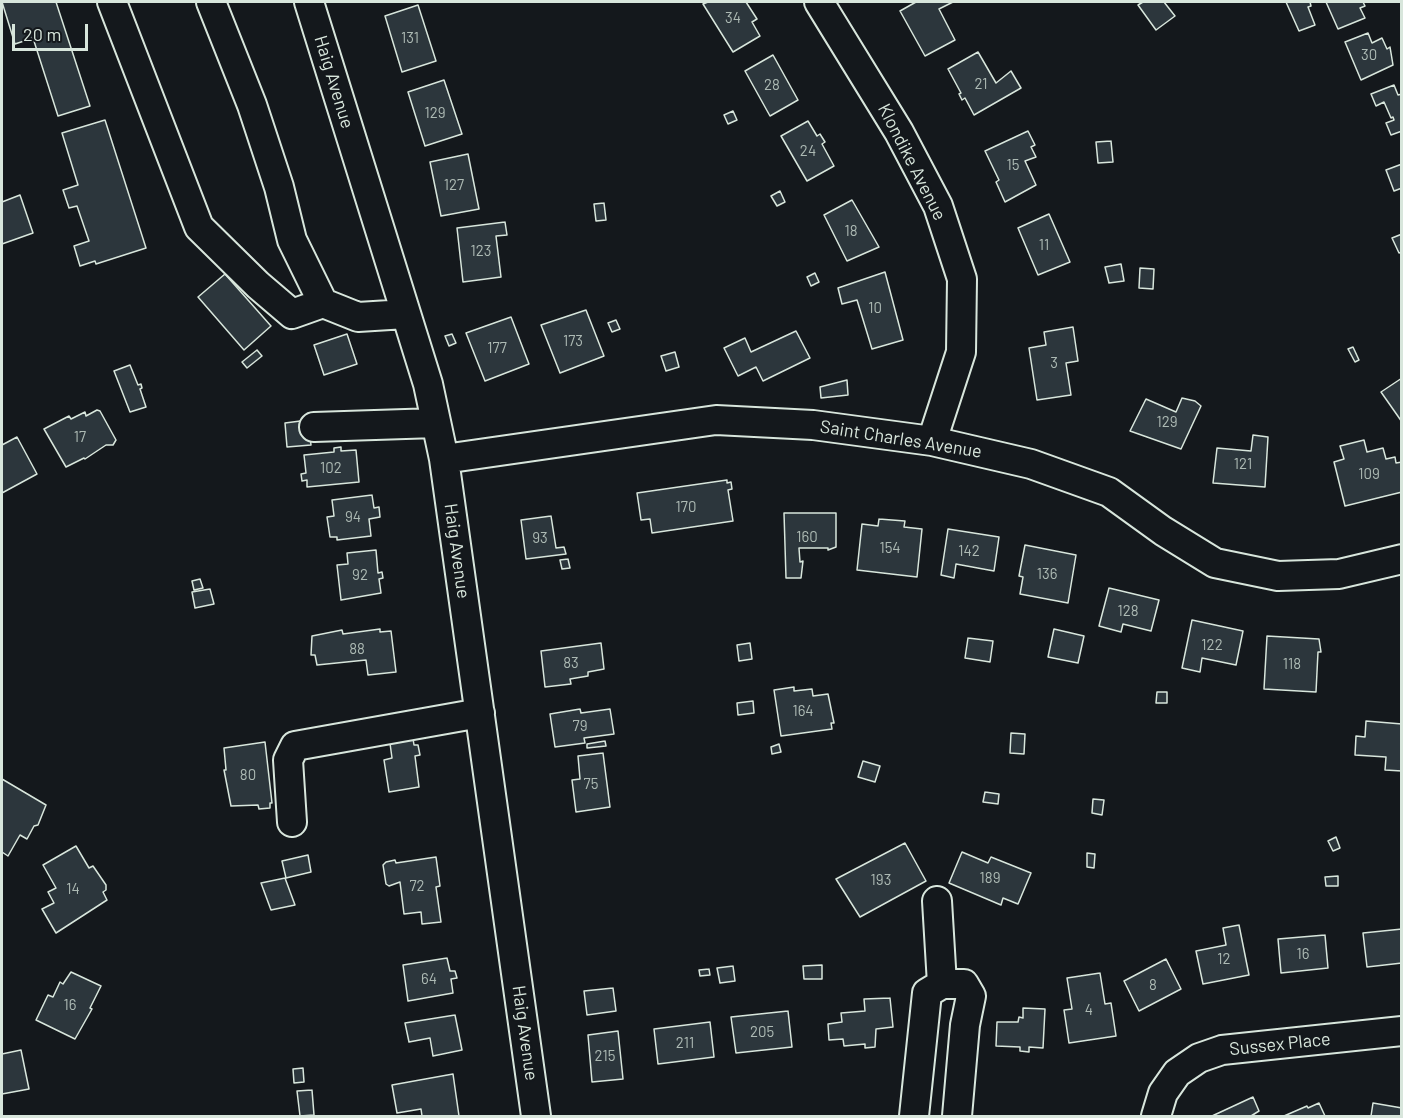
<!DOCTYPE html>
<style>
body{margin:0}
#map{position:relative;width:1403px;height:1118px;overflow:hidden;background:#14181c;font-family:Barlow,sans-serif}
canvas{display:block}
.frame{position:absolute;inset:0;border:3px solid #d8e6dc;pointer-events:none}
.scale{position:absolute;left:12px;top:24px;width:76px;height:27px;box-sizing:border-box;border:3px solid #d8e6dc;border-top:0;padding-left:8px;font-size:18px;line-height:21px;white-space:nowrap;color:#d8e6dc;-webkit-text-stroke:4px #14181c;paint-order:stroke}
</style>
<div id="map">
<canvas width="1403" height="1118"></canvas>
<div class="frame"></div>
<div class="scale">20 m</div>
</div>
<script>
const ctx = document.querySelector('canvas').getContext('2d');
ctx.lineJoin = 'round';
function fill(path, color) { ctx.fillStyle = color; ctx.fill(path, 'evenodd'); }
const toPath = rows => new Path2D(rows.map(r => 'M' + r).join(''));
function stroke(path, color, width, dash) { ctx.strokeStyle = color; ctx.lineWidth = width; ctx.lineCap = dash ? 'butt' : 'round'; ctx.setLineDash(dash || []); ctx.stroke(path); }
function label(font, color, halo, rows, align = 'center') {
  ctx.font = font + ' Barlow,sans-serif'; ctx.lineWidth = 4.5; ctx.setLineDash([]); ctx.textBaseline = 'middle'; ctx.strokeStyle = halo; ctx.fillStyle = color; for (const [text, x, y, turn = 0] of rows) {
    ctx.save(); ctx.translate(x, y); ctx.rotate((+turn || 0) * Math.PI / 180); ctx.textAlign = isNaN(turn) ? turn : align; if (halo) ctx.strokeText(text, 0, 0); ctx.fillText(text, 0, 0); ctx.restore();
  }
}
const building = toPath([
 [2,2,56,2,90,106,58,116,33,38,15,44,2,2],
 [708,2,746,2,757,19,752,22,760,36,733,52,703,4,708,2],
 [916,2,953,2,939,9,955,40,925,56,900,11,916,2],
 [1143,2,1164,2,1175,16,1156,30,1138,5,1143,2],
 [1286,2,1310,2,1311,6,1308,7,1315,25,1299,31,1286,2],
 [1326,2,1363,2,1365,6,1360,8,1365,18,1338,29,1326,2],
 [418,5,436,61,402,72,385,16,418,5],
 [1368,33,1372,43,1382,38,1387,49,1390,47,1393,65,1361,80,1345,42,1368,33],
 [978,52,996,83,1011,71,1021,88,974,115,965,98,962,100,959,94,961,93,948,69,978,52],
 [773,55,798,100,770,116,745,71,773,55],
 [444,80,462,134,425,146,408,92,444,80],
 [1394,85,1398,95,1402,94,1402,131,1391,135,1386,123,1394,120,1393,117,1391,118,1384,102,1376,106,1371,94,1394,85],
 [733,111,737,120,728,124,724,115,733,111],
 [105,120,146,248,96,264,95,261,80,266,74,246,89,241,77,206,69,208,63,190,78,185,62,133,105,120],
 [808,121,817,136,820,134,825,142,822,144,834,166,807,181,781,136,808,121],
 [1028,131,1035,145,1031,147,1036,157,1025,161,1036,185,1005,202,996,182,999,180,985,151,1028,131],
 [1111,141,1113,162,1098,163,1096,142,1111,141],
 [468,154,479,209,441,216,430,162,468,154],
 [1402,164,1402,188,1394,191,1386,170,1402,164],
 [780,191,785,202,777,206,771,196,780,191],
 [20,195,33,233,2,244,2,202,20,195],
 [852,200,879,247,847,261,824,215,852,200],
 [604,203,606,220,596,221,594,204,604,203],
 [1049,214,1070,262,1038,275,1018,228,1049,214],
 [505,222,507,235,496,236,501,277,463,282,457,228,505,222],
 [1402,234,1402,252,1399,253,1392,238,1402,234],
 [1121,264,1124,281,1109,283,1105,267,1121,264],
 [1140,268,1154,269,1153,289,1139,288,1140,268],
 [885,272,903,340,872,349,857,300,842,304,838,288,885,272],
 [815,273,819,282,811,286,807,277,815,273],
 [225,274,271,326,244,350,198,297,225,274],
 [586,310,604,356,560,373,541,325,586,310],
 [511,317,529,364,485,381,466,333,511,317],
 [616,320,620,329,612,332,608,323,616,320],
 [1073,327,1078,361,1066,363,1071,395,1037,400,1029,348,1046,345,1044,332,1073,327],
 [796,331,810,358,763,381,756,367,738,376,724,348,745,338,751,352,796,331],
 [347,334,357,364,324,375,314,345,347,334],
 [452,334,456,343,449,346,445,336,452,334],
 [1353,347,1359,360,1355,362,1348,349,1353,347],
 [257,350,262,356,247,368,242,362,257,350],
 [675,352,679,367,666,371,661,356,675,352],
 [130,365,138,385,141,384,142,388,140,389,146,407,130,412,114,371,130,365],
 [1402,378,1402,422,1381,392,1402,378],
 [847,380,848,395,821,398,820,387,847,380],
 [1182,398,1195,401,1201,406,1181,449,1130,431,1146,399,1176,412,1182,398],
 [97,410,100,411,116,440,113,445,106,445,85,459,84,458,66,467,44,429,69,416,71,419,85,412,86,416,97,410],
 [308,420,311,445,287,447,285,423,308,420],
 [1253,435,1268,437,1265,487,1213,483,1217,448,1251,451,1253,435],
 [17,437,37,474,2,493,2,445,17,437],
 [1364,440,1367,452,1383,448,1386,459,1395,457,1396,463,1402,462,1402,492,1345,506,1334,462,1344,459,1340,446,1364,440],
 [341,447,341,451,356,450,359,482,307,487,307,480,302,481,301,474,306,473,304,455,334,452,334,448,341,447],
 [727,480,727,483,731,482,732,489,728,490,733,521,652,533,650,519,641,520,637,493,727,480],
 [372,495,374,508,379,507,380,517,369,519,371,536,337,540,337,537,330,537,327,517,334,516,332,500,372,495],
 [784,513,836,513,836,547,828,550,828,548,799,548,800,562,803,561,801,578,786,578,784,513],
 [551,516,556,548,564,547,566,554,526,559,521,520,551,516],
 [879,519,905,521,904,527,922,529,917,577,857,570,862,524,878,526,879,519],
 [948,529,999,537,994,571,956,564,954,578,941,575,948,529],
 [1025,545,1076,555,1068,603,1020,594,1023,577,1019,576,1025,545],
 [376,550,378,573,382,572,383,578,379,579,381,593,341,600,337,565,348,564,347,553,376,550],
 [568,559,570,568,562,569,560,560,568,559],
 [200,579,203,588,194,590,192,581,200,579],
 [1109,588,1159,600,1151,631,1123,624,1121,632,1099,626,1109,588],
 [210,589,214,604,195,608,192,592,210,589],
 [1192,620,1243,631,1236,665,1202,658,1200,672,1182,668,1192,620],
 [380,629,380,632,391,631,396,672,368,675,366,660,317,665,315,655,311,655,312,636,342,630,343,634,380,629],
 [1054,629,1084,636,1078,663,1048,657,1054,629],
 [1267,636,1319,639,1321,652,1318,652,1316,692,1264,689,1267,636],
 [968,638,993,641,990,662,965,658,968,638],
 [601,643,604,669,588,672,588,676,570,679,571,684,545,687,541,651,601,643],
 [750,643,752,659,739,661,737,645,750,643],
 [794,687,794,691,812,689,813,696,828,694,834,723,831,723,832,729,781,736,774,690,794,687],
 [1157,692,1167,692,1167,703,1156,703,1157,692],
 [753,701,754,713,738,715,737,703,753,701],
 [580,709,581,713,610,709,614,734,584,738,585,743,555,747,550,714,580,709],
 [1366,721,1402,724,1402,771,1385,770,1386,757,1355,755,1356,736,1365,737,1366,721],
 [412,732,414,745,418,745,420,755,415,756,419,787,389,792,384,760,392,758,389,736,412,732],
 [1011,733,1025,734,1024,754,1010,753,1011,733],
 [605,741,606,746,587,748,587,744,605,741],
 [265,742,272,803,270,803,270,808,259,809,258,805,231,806,224,770,226,770,224,748,265,742],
 [779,744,781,752,772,754,771,747,779,744],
 [603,753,610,807,576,812,572,780,580,779,578,756,603,753],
 [863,761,880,766,875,782,858,777,863,761],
 [2,779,46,805,38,825,34,826,27,839,20,835,8,856,2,852,2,779],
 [985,792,999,794,998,804,983,802,985,792],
 [1093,799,1104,800,1102,815,1092,813,1093,799],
 [1336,837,1340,848,1333,851,1328,841,1336,837],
 [905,843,926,881,860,917,836,879,905,843],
 [76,846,89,868,93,866,106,885,106,890,103,892,107,900,56,933,42,909,54,903,48,892,56,888,43,865,76,846],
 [962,852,988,863,991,857,1031,873,1018,904,1003,898,1001,905,949,883,962,852],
 [1087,853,1095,854,1094,868,1087,867,1087,853],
 [308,855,311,872,286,878,282,861,308,855],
 [436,857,440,886,436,887,441,922,422,924,421,912,404,914,400,882,389,886,386,884,383,865,386,862,395,860,396,863,436,857],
 [1338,876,1338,886,1326,886,1325,877,1338,876],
 [285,878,295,905,271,910,261,883,285,878],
 [1239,925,1249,975,1203,984,1196,951,1226,945,1223,928,1239,925],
 [1402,929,1402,963,1367,967,1363,933,1402,929],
 [1325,935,1328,968,1281,973,1278,939,1325,935],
 [447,958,450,971,455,971,457,978,451,979,453,993,408,1001,403,965,447,958],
 [1166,959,1181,989,1139,1011,1124,981,1166,959],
 [822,965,822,979,804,979,803,966,822,965],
 [733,966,735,981,720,983,717,968,733,966],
 [709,969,710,975,700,976,699,970,709,969],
 [71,972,101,986,90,1008,92,1009,75,1039,36,1020,48,995,53,997,60,982,63,984,71,972],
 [1100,973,1105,1004,1111,1003,1116,1036,1069,1043,1064,1010,1072,1009,1067,978,1100,973],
 [613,988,616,1011,587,1015,584,991,613,988],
 [890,998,893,1027,876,1029,875,1047,865,1048,865,1044,844,1046,843,1039,829,1040,828,1024,842,1022,841,1013,865,1011,864,999,890,998],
 [1023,1008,1045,1009,1043,1048,1029,1047,1029,1052,1020,1051,1020,1047,996,1046,997,1022,1018,1022,1019,1017,1023,1018,1023,1008],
 [788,1011,792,1047,736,1053,731,1017,788,1011],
 [455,1015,462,1050,433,1056,430,1038,409,1042,405,1023,455,1015],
 [710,1022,714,1057,658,1064,654,1029,710,1022],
 [618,1031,623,1079,592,1082,588,1035,618,1031],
 [21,1050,29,1089,2,1094,2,1054,21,1050],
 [303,1068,304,1082,294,1083,293,1069,303,1068],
 [453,1074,459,1116,422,1116,421,1109,397,1113,392,1085,453,1074],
 [312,1090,314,1115,300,1116,297,1091,312,1090],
 [1253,1097,1259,1111,1251,1116,1212,1116,1253,1097],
 [1319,1103,1325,1116,1284,1116,1307,1106,1308,1108,1319,1103],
 [1373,1103,1402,1108,1402,1116,1371,1116,1373,1103]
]);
fill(building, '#2c363c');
stroke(building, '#d8e6dc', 1.5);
const minor = toPath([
 [112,2,199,227,258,285,292,314,323,303],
 [211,2,252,105,279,187,292,240,323,303,358,317,406,314],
 [309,2,428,384,444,459,536,1116],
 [819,2,899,132,938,206,962,279,961,352,932,441],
 [314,427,436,423],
 [444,459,716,420,813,425,932,441,1031,464,1109,492,1163,531,1215,563,1278,576,1339,574,1402,559],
 [292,822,288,760,295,746,480,713],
 [937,901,942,984],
 [914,1116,927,993,942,984,964,984,971,996,965,1025,957,1116],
 [1156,1116,1163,1093,1177,1073,1199,1058,1222,1050,1402,1031]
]);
stroke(minor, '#d8e6dc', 32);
stroke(minor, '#14181c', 28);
label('15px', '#adbab4', null, [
 ["34",733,18],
 ["131",410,38],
 ["30",1369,55],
 ["21",981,84],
 ["28",772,85],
 ["129",435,113],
 ["24",808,151],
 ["15",1013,165],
 ["127",454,185],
 ["18",851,231],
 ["11",1044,245],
 ["123",481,251],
 ["10",875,308],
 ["173",573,341],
 ["177",497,348],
 ["3",1054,363],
 ["129",1167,422],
 ["17",80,437],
 ["121",1243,464],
 ["102",331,468],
 ["109",1369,474],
 ["170",686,507],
 ["94",353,517],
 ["160",807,537],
 ["93",540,538],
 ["154",890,548],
 ["142",969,551],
 ["136",1047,574],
 ["92",360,575],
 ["128",1128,611],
 ["122",1212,645],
 ["88",357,649],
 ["83",571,663],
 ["118",1292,664],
 ["164",803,711],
 ["79",580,726],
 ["80",248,775],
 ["75",591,784],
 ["189",990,878],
 ["193",881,880],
 ["72",417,886],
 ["14",73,889],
 ["16",1303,954],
 ["12",1224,959],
 ["64",429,979],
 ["8",1153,985],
 ["16",70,1005],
 ["4",1089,1010],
 ["205",762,1032],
 ["211",685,1043],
 ["215",605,1056]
]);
label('18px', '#d8e6dc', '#14181c', [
 ["Haig Avenue",334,82,73],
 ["Klondike Avenue",912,162,63],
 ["Saint Charles Avenue",901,439,9],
 ["Haig Avenue",457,551,82],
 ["Haig Avenue",525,1033,82],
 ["Sussex Place",1280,1044,-6]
]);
</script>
